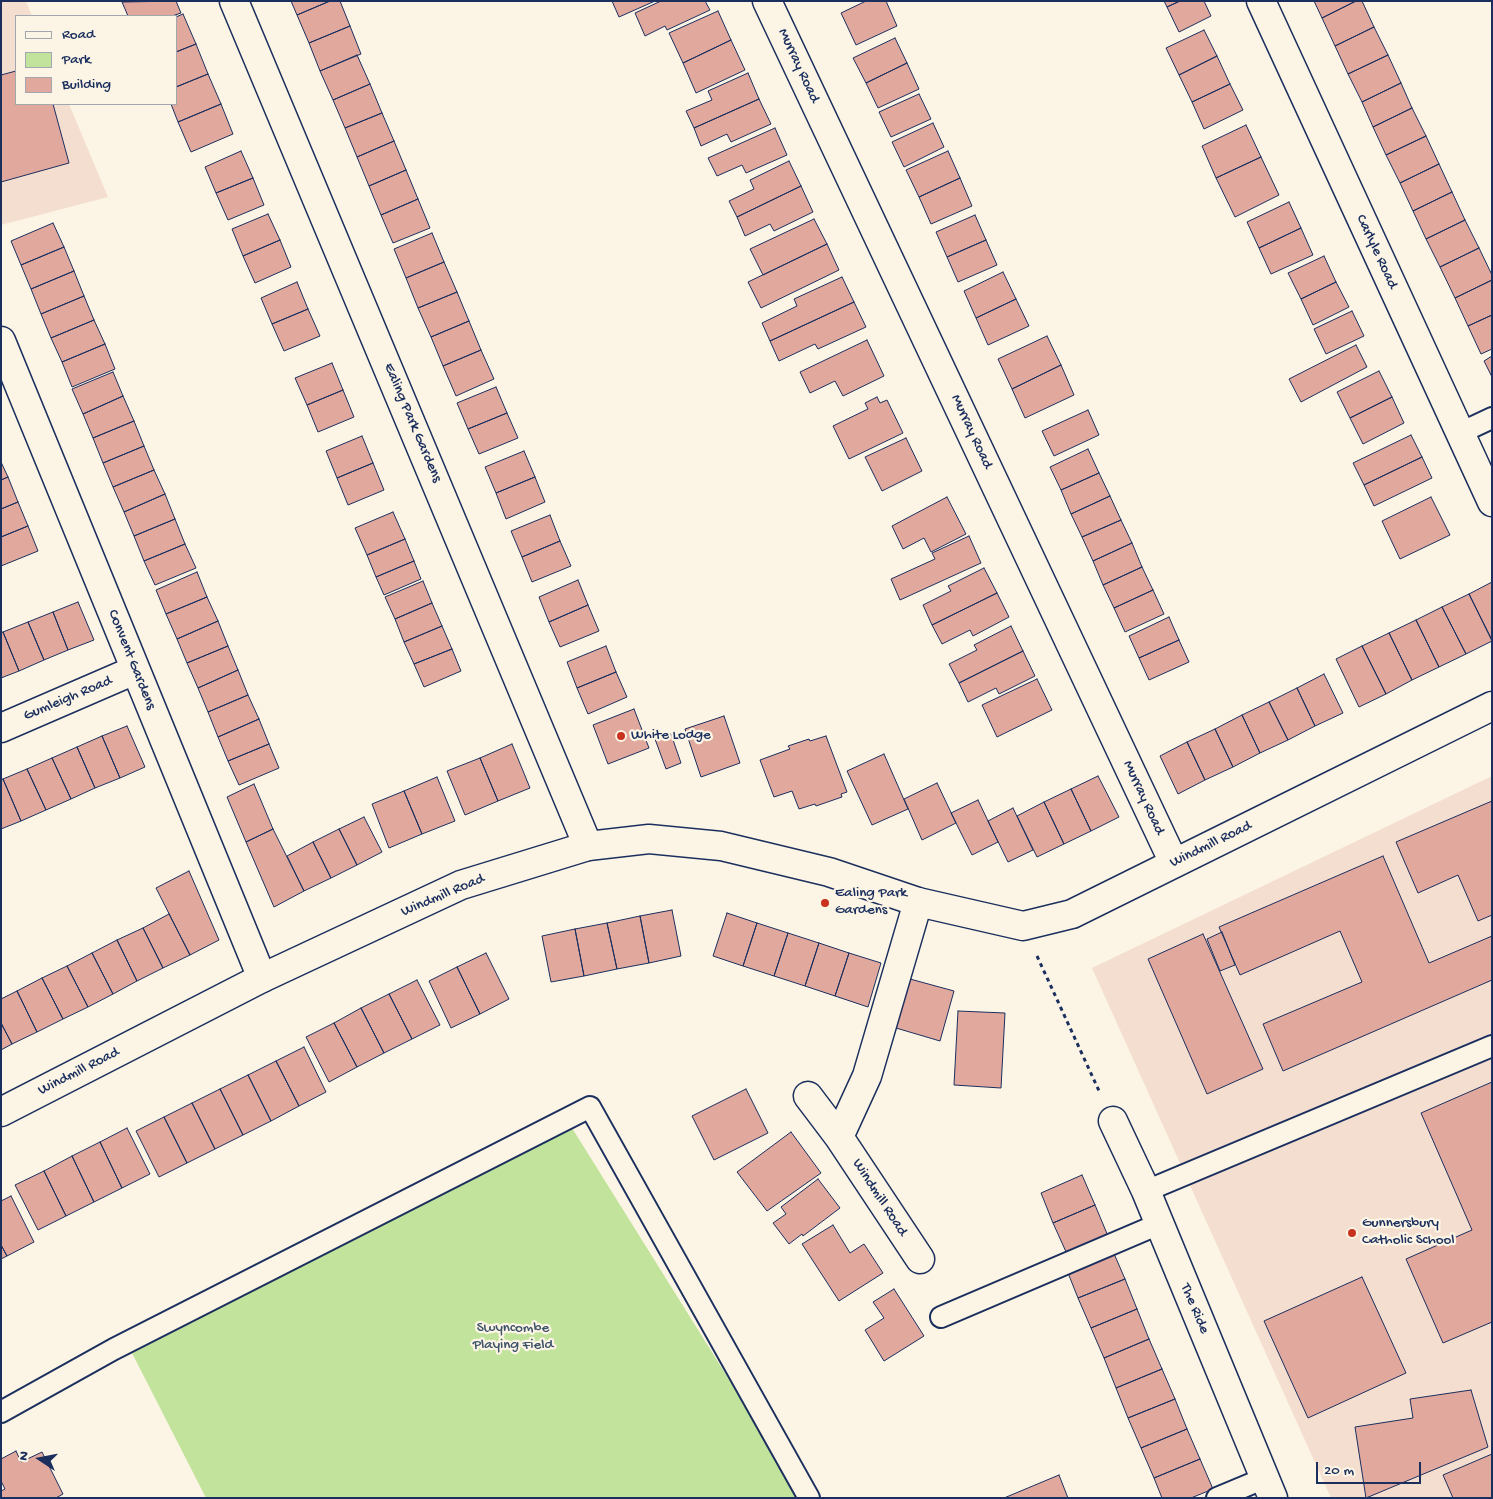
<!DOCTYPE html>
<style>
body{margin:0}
#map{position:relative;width:1493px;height:1499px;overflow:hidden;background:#fcf5e5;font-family:"Gochi Hand",sans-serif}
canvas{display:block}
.frame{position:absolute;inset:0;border:2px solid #1b2f5e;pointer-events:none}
.legend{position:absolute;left:15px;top:15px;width:162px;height:90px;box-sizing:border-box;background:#fcf5e5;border:1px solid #a2a6af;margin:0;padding:6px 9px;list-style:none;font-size:15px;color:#1b2f5e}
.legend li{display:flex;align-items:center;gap:10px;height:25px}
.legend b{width:25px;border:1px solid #a2a6af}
.north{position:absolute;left:15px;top:1434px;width:50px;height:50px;-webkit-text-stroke:4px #fcf5e5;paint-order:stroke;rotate:281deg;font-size:14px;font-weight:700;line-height:20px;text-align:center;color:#1b2f5e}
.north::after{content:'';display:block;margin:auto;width:18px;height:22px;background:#1b2f5e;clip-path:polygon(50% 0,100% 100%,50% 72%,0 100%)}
.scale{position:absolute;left:1316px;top:1462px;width:105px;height:22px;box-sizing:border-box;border:2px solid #1b2f5e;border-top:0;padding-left:6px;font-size:15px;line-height:18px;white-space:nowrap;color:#1b2f5e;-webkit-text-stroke:4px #fcf5e5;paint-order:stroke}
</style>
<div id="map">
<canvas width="1493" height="1499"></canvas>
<div class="frame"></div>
<ul class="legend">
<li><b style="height:6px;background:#fcf5e5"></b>Road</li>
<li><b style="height:14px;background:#c1e39c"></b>Park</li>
<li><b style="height:14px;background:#e1a89e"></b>Building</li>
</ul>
<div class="north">N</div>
<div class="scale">20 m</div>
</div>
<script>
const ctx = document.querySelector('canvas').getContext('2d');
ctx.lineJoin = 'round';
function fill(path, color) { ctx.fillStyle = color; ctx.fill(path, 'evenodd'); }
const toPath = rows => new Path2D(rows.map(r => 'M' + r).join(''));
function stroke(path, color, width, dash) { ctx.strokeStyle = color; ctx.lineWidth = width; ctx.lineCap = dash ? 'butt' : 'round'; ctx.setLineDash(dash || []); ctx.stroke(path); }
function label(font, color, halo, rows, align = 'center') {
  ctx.font = font + ' "Gochi Hand",sans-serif'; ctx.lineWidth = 4.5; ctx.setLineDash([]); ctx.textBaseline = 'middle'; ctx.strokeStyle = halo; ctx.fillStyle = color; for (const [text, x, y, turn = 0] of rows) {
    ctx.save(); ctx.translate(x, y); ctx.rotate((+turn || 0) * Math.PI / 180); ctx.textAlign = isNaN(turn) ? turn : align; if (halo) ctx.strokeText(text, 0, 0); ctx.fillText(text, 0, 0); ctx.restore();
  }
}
fill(toPath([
 [1,1,26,1,32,16,16,16,16,104,69,104,108,197,1,225],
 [1492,776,1492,1498,1331,1498,1092,968]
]), '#f4ded0');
fill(toPath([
 [572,1128,803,1498,206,1498,132,1353]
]), '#c1e39c');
const building = toPath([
 [176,1,181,13,172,16,128,16,122,2,176,1],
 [291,1,330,1,297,15,291,1],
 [330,1,340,1,350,26,309,43,297,15,330,1],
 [612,1,655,1,619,17,612,1],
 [661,1,705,1,710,10,667,30,665,26,645,36,635,13,661,1],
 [866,1,886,1,897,26,856,45,841,13,866,1],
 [1164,1,1180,1,1167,7,1164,1],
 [1180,1,1204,1,1211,16,1179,32,1167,7,1180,1],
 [1314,1,1356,1,1322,18,1314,1],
 [1356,1,1362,1,1374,27,1335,46,1322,18,1356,1],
 [718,11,731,40,683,63,669,33,718,11],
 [183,14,196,44,176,52,176,17,183,14],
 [350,26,361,54,320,71,309,43,350,26],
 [1374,27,1388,55,1348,74,1335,46,1374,27],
 [1204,30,1217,56,1179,75,1166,48,1204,30],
 [895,38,907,63,866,83,853,58,895,38],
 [731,40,745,70,696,93,683,63,731,40],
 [196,44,208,74,176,87,176,52,196,44],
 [357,55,370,84,333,100,320,71,357,55],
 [1388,55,1401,83,1362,102,1348,74,1388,55],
 [1217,56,1230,84,1192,102,1179,75,1217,56],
 [907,63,919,89,878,108,866,83,907,63],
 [16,71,16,104,53,104,69,163,1,182,1,75,16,71],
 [748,73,759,99,694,128,686,111,712,100,708,91,748,73],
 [208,74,221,104,178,122,171,104,176,104,176,87,208,74],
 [1401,83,1412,108,1373,127,1362,102,1401,83],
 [370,84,382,113,345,128,333,100,370,84],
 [1230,84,1243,110,1204,129,1192,102,1230,84],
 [919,94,931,119,891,137,879,112,919,94],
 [759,99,771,124,731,142,727,134,701,146,694,128,759,99],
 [221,104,233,134,191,152,178,122,221,104],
 [1412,108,1426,136,1386,155,1373,127,1412,108],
 [382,113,394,141,357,157,345,128,382,113],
 [933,123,944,147,904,167,892,142,933,123],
 [1246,125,1261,157,1216,178,1202,146,1246,125],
 [775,128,787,155,746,173,742,165,717,176,708,158,775,128],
 [1426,136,1439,164,1400,183,1386,155,1426,136],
 [394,141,406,170,369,186,357,157,394,141],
 [241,151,253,178,216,193,205,167,241,151],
 [948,151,960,178,919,197,906,170,948,151],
 [1261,157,1279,195,1235,217,1216,178,1261,157],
 [789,161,801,186,737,217,729,201,754,189,750,180,789,161],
 [1439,164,1452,192,1413,211,1400,183,1439,164],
 [406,170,418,199,381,215,369,186,406,170],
 [253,178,264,205,228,220,216,193,253,178],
 [960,178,972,206,931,224,919,197,960,178],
 [801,186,813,212,774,231,770,224,745,236,737,217,801,186],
 [1452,192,1465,220,1426,239,1413,211,1452,192],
 [418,199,430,228,393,243,381,215,418,199],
 [1289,202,1301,228,1259,248,1247,222,1289,202],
 [268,214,280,240,243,256,232,229,268,214],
 [975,215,986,240,947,257,936,232,975,215],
 [814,219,827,244,763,275,750,249,814,219],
 [1465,220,1479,248,1440,267,1426,239,1465,220],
 [53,223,64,247,21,265,11,241,53,223],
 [1301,228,1313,255,1271,274,1259,248,1301,228],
 [432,233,444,262,406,278,394,249,432,233],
 [280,240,291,267,255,283,243,256,280,240],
 [986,240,997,265,958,282,947,257,986,240],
 [827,244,839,270,761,308,748,282,827,244],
 [64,247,74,271,31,289,21,265,64,247],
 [1479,248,1492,275,1492,280,1455,298,1440,267,1479,248],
 [1324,256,1336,282,1301,299,1288,273,1324,256],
 [444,262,457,292,418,308,406,278,444,262],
 [74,271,84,296,41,314,31,289,74,271],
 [1003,272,1016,299,976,318,964,291,1003,272],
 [842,277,854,302,770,341,762,323,797,306,794,299,842,277],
 [1492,280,1492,315,1468,326,1455,298,1492,280],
 [297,282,308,309,272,324,261,298,297,282],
 [1336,282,1349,307,1313,325,1301,299,1336,282],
 [457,292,469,321,431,337,418,308,457,292],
 [84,296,94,320,51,338,41,314,84,296],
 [1016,299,1029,326,988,345,976,318,1016,299],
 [854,302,866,327,818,349,815,344,779,361,770,341,854,302],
 [308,309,320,336,284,351,272,324,308,309],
 [1352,311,1364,336,1326,354,1314,329,1352,311],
 [1492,315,1492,349,1481,354,1468,326,1492,315],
 [94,320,105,344,62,362,51,338,94,320],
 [469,321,481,350,443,366,431,337,469,321],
 [1047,336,1061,365,1012,389,998,359,1047,336],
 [867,340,884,376,843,396,835,381,810,393,800,372,867,340],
 [105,344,115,369,72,387,62,362,105,344],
 [1356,345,1367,367,1301,402,1289,379,1356,345],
 [481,350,494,379,456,396,443,366,481,350],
 [1492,356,1492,377,1484,361,1492,356],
 [332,363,343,390,307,405,295,378,332,363],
 [1061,365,1074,395,1025,418,1012,389,1061,365],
 [1379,371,1392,397,1350,418,1337,392,1379,371],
 [113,372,123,396,83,414,72,389,113,372],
 [496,387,507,413,468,429,457,403,496,387],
 [343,390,354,417,318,432,307,405,343,390],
 [123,396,134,421,93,438,83,414,123,396],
 [877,397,880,403,887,400,903,433,849,459,833,426,868,409,865,403,877,397],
 [1392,397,1404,423,1363,444,1350,418,1392,397],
 [1088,410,1099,435,1054,456,1042,431,1088,410],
 [507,413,518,438,479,454,468,429,507,413],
 [134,421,144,446,103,463,93,438,134,421],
 [1411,435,1422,457,1364,485,1353,463,1411,435],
 [362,436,373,463,337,478,326,451,362,436],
 [906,438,922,471,882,491,865,457,906,438],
 [144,446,154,470,113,487,103,463,144,446],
 [1088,449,1099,473,1061,490,1050,467,1088,449],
 [524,451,535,477,496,493,485,467,524,451],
 [1422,457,1432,478,1374,506,1364,485,1422,457],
 [1,462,8,477,1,480,1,462],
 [373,463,384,490,348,505,337,478,373,463],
 [154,470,165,494,124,512,113,487,154,470],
 [1099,473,1110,496,1071,514,1061,490,1099,473],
 [8,477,18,502,1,509,1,480,8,477],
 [535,477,545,502,506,519,496,493,535,477],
 [165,494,175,519,134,536,124,512,165,494],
 [1110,496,1121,520,1082,537,1071,514,1110,496],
 [947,497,966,534,931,552,924,538,903,549,892,526,947,497],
 [1431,497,1450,535,1400,559,1382,521,1431,497],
 [18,502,28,526,1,537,1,509,18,502],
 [393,512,405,539,367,555,355,528,393,512],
 [550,515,560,541,522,557,511,531,550,515],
 [175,519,185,544,144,561,134,536,175,519],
 [1121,520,1132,543,1093,561,1082,537,1121,520],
 [28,526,38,551,1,566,1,537,28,526],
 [969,536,981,563,900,600,891,579,935,559,932,553,969,536],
 [405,539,414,561,376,577,367,555,405,539],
 [560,541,571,566,532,582,522,557,560,541],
 [1132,543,1142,567,1103,585,1093,561,1132,543],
 [185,544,196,568,155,585,144,561,185,544],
 [414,561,421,579,384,595,376,577,414,561],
 [1142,567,1153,590,1114,608,1103,585,1142,567],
 [984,568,997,593,932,625,923,605,951,591,948,586,984,568],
 [197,572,207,597,166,614,156,590,197,572],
 [578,580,588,605,549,622,539,597,578,580],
 [423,581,432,603,395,619,385,597,423,581],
 [1492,582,1492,640,1469,594,1492,582],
 [1153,590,1164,614,1125,632,1114,608,1153,590],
 [997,593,1009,617,973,636,970,630,942,644,932,625,997,593],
 [1469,594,1492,641,1466,654,1442,607,1469,594],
 [207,597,218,621,177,639,166,614,207,597],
 [78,602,94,640,68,650,53,612,78,602],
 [432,603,442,626,404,642,395,619,432,603],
 [588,605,599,631,560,647,549,622,588,605],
 [1442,607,1466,654,1439,667,1416,620,1442,607],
 [53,612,68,650,44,660,28,622,53,612],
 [1169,617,1179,640,1139,658,1129,636,1169,617],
 [1416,620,1439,667,1412,680,1389,633,1416,620],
 [218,621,228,646,187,663,177,639,218,621],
 [28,622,44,660,19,671,3,632,28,622],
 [442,626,452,649,414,664,404,642,442,626],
 [1011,626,1023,651,959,683,949,664,977,650,974,645,1011,626],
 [3,632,19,671,1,678,1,633,3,632],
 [1389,633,1412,680,1386,694,1362,646,1389,633],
 [1179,640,1189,662,1149,680,1139,658,1179,640],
 [228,646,238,670,198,688,187,663,228,646],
 [606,646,616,672,577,688,567,662,606,646],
 [1362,646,1386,694,1359,707,1336,659,1362,646],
 [452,649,461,671,424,687,414,664,452,649],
 [1023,651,1035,676,999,694,996,688,968,702,959,683,1023,651],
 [238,670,248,695,208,712,198,688,238,670],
 [616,672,627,697,588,714,577,688,616,672],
 [1324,674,1343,713,1315,726,1297,688,1324,674],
 [1037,679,1052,710,997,737,982,705,1037,679],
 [1297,688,1315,726,1288,740,1269,702,1297,688],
 [248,695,259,719,218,737,208,712,248,695],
 [1269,702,1288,740,1260,753,1242,715,1269,702],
 [634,709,649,748,608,764,593,725,634,709],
 [1242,715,1260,753,1233,767,1215,729,1242,715],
 [724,716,740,763,701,777,685,729,724,716],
 [259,719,269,744,228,761,218,737,259,719],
 [127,726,145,767,120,778,102,736,127,726],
 [1215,729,1233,767,1205,780,1187,742,1215,729],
 [671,734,681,763,666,769,655,739,671,734],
 [102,736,120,778,95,788,77,747,102,736],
 [826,736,847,792,841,794,842,797,816,806,815,804,799,809,792,791,774,797,760,760,790,749,788,746,809,739,810,741,826,736],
 [1187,742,1205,780,1178,794,1160,756,1187,742],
 [269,744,279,768,239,785,228,761,269,744],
 [512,744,530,788,498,801,480,758,512,744],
 [77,747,95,788,71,799,52,758,77,747],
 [884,754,908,809,872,825,847,771,884,754],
 [52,758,71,799,46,810,27,769,52,758],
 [480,758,498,801,465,815,447,771,480,758],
 [27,769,46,810,21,821,3,779,27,769],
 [1098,776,1119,817,1091,831,1071,789,1098,776],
 [437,777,455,821,422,834,404,791,437,777],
 [3,779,21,821,1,829,1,780,3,779],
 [937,783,956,823,922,840,904,799,937,783],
 [254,784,273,829,246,842,227,797,254,784],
 [1071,789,1091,831,1064,844,1044,802,1071,789],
 [404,791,422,834,389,848,372,804,404,791],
 [978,800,998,842,972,855,951,813,978,800],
 [1492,801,1492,915,1478,921,1458,875,1418,893,1396,842,1492,801],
 [1044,802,1064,844,1037,857,1017,816,1044,802],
 [1013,808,1033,850,1008,862,988,821,1013,808],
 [364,817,382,852,357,865,339,829,364,817],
 [273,829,304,891,274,907,246,842,273,829],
 [339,829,357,865,331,878,313,842,339,829],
 [313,842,331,878,304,891,287,856,313,842],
 [1383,856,1429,963,1492,936,1492,980,1283,1071,1263,1024,1362,982,1343,938,1340,931,1240,975,1219,927,1383,856],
 [189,871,219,940,190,955,156,888,189,871],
 [672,910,681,956,649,963,640,916,672,910],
 [727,913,757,923,743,966,713,956,727,913],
 [169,914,190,955,163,968,143,928,169,914],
 [640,916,649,963,617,969,607,923,640,916],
 [607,923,617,969,584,976,575,929,607,923],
 [757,923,788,933,774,976,743,966,757,923],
 [143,928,163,968,137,981,117,940,143,928],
 [575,929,584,976,551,982,542,936,575,929],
 [1222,932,1235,965,1220,971,1207,939,1222,932],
 [788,933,819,943,805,986,774,976,788,933],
 [1203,934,1263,1069,1207,1094,1148,959,1203,934],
 [117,940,137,981,113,994,92,953,117,940],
 [819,943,849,953,835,996,805,986,819,943],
 [92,953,113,994,88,1007,67,966,92,953],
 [486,953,509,999,480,1014,457,967,486,953],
 [849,953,881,963,868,1007,835,996,849,953],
 [67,966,88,1007,63,1019,42,978,67,966],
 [457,967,480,1014,451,1028,429,981,457,967],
 [42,978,63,1019,37,1032,17,991,42,978],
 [910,979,954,991,940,1041,896,1028,910,979],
 [417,980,440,1025,412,1039,389,994,417,980],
 [17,991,37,1032,12,1044,1,1023,1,999,17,991],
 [389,994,412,1039,384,1053,361,1008,389,994],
 [361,1008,384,1053,357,1067,334,1023,361,1008],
 [958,1011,1005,1013,1001,1088,954,1085,958,1011],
 [1,1023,12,1044,1,1050,1,1023],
 [334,1023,357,1067,329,1082,306,1037,334,1023],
 [304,1047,326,1092,299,1106,276,1061,304,1047],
 [276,1061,299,1106,271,1121,248,1075,276,1061],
 [248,1075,271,1121,243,1135,220,1089,248,1075],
 [1492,1082,1492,1322,1443,1343,1406,1259,1472,1230,1421,1113,1492,1082],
 [220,1089,243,1135,215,1149,192,1103,220,1089],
 [746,1089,768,1133,714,1160,692,1116,746,1089],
 [192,1103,215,1149,187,1163,164,1117,192,1103],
 [164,1117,187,1163,159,1177,136,1131,164,1117],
 [127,1128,150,1174,122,1188,100,1142,127,1128],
 [791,1132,821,1173,767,1211,737,1172,791,1132],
 [100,1142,122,1188,94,1202,72,1156,100,1142],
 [72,1156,94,1202,66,1216,44,1171,72,1156],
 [44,1171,66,1216,38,1230,15,1185,44,1171],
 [1082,1175,1095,1205,1053,1223,1041,1193,1082,1175],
 [818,1179,840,1208,803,1236,802,1234,789,1244,773,1223,786,1214,781,1207,818,1179],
 [11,1196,34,1242,7,1256,1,1245,1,1201,11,1196],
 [1095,1205,1108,1236,1067,1254,1053,1223,1095,1205],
 [833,1225,850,1253,864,1244,883,1273,839,1301,802,1244,833,1225],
 [1,1245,7,1256,1,1259,1,1245],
 [1112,1249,1125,1279,1078,1298,1066,1268,1112,1249],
 [1362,1277,1406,1373,1308,1418,1264,1321,1362,1277],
 [1125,1279,1137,1309,1091,1328,1078,1298,1125,1279],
 [894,1289,924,1336,884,1361,865,1330,884,1318,873,1302,894,1289],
 [1137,1309,1149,1339,1104,1358,1091,1328,1137,1309],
 [1149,1339,1162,1369,1116,1388,1104,1358,1149,1339],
 [1162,1369,1175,1399,1128,1418,1116,1388,1162,1369],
 [1471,1390,1488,1447,1366,1498,1355,1427,1413,1418,1410,1399,1471,1390],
 [1175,1399,1187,1429,1141,1448,1128,1418,1175,1399],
 [1187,1429,1200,1459,1154,1478,1141,1448,1187,1429],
 [16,1451,21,1462,42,1452,63,1494,56,1498,1,1498,1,1491,5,1489,1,1481,1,1459,16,1451],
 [1492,1454,1492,1498,1453,1498,1443,1475,1492,1454],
 [1200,1459,1213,1489,1191,1498,1162,1498,1154,1478,1200,1459],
 [1059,1475,1068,1498,1004,1498,1059,1475]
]);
fill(building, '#e1a89e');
stroke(building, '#1b2f5e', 1);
const lane = toPath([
 [1460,433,1492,418],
 [1146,1191,1492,1046],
 [941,1317,1159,1224],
 [1,1412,114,1349,590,1107,809,1498],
 [1217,1498,1265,1478]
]);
const street = toPath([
 [234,1,588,846],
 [767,1,1174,863],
 [1261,1,1492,502],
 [1,341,262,978],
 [1,728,135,670],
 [808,1096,839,1137,867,1076,918,902],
 [1113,1121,1146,1191,1273,1498],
 [839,1137,920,1259]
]);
const secondary = toPath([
 [1,1112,262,978,461,885,588,846,649,839,721,846,829,872,918,902,1023,926,1072,914,1492,706]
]);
stroke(lane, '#1b2f5e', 24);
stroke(street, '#1b2f5e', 31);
stroke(secondary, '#1b2f5e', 31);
stroke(toPath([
 [1037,956,1100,1093]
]), '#1b2f5e', 3, [4, 4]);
stroke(lane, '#fcf5e5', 20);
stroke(street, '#fcf5e5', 28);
stroke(secondary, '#fcf5e5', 28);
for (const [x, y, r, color] of [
 [621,736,5,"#c8321e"],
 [825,903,5,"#c8321e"],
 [1352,1233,5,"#c8321e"]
]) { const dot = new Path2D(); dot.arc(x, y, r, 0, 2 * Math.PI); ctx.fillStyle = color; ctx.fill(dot); stroke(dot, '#fcf5e5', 2); }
label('15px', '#1b2f5e', '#fcf5e5', [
 ["Murray Road",798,66,65],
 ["Carlyle Road",1376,252,65],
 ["Ealing Park Gardens",412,423,67],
 ["Murray Road",971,432,65],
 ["Convent Gardens",131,660,68],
 ["Gumleigh Road",68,699,-23],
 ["Murray Road",1143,798,65],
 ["Windmill Road",1211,845,-26],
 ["Windmill Road",443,896,-23],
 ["Windmill Road",79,1072,-27],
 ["Windmill Road",879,1198,57],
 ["The Ride",1194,1309,67]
]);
label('15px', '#1b2f5e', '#fcf5e5', [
 ["White Lodge",631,736],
 ["Ealing Park",835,894],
 ["Gardens",835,911],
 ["Gunnersbury",1362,1224],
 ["Catholic School",1362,1241]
], 'left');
label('15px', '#3c536a', '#fcf5e5', [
 ["Swyncombe",513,1329],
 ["Playing Field",513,1346]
]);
</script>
